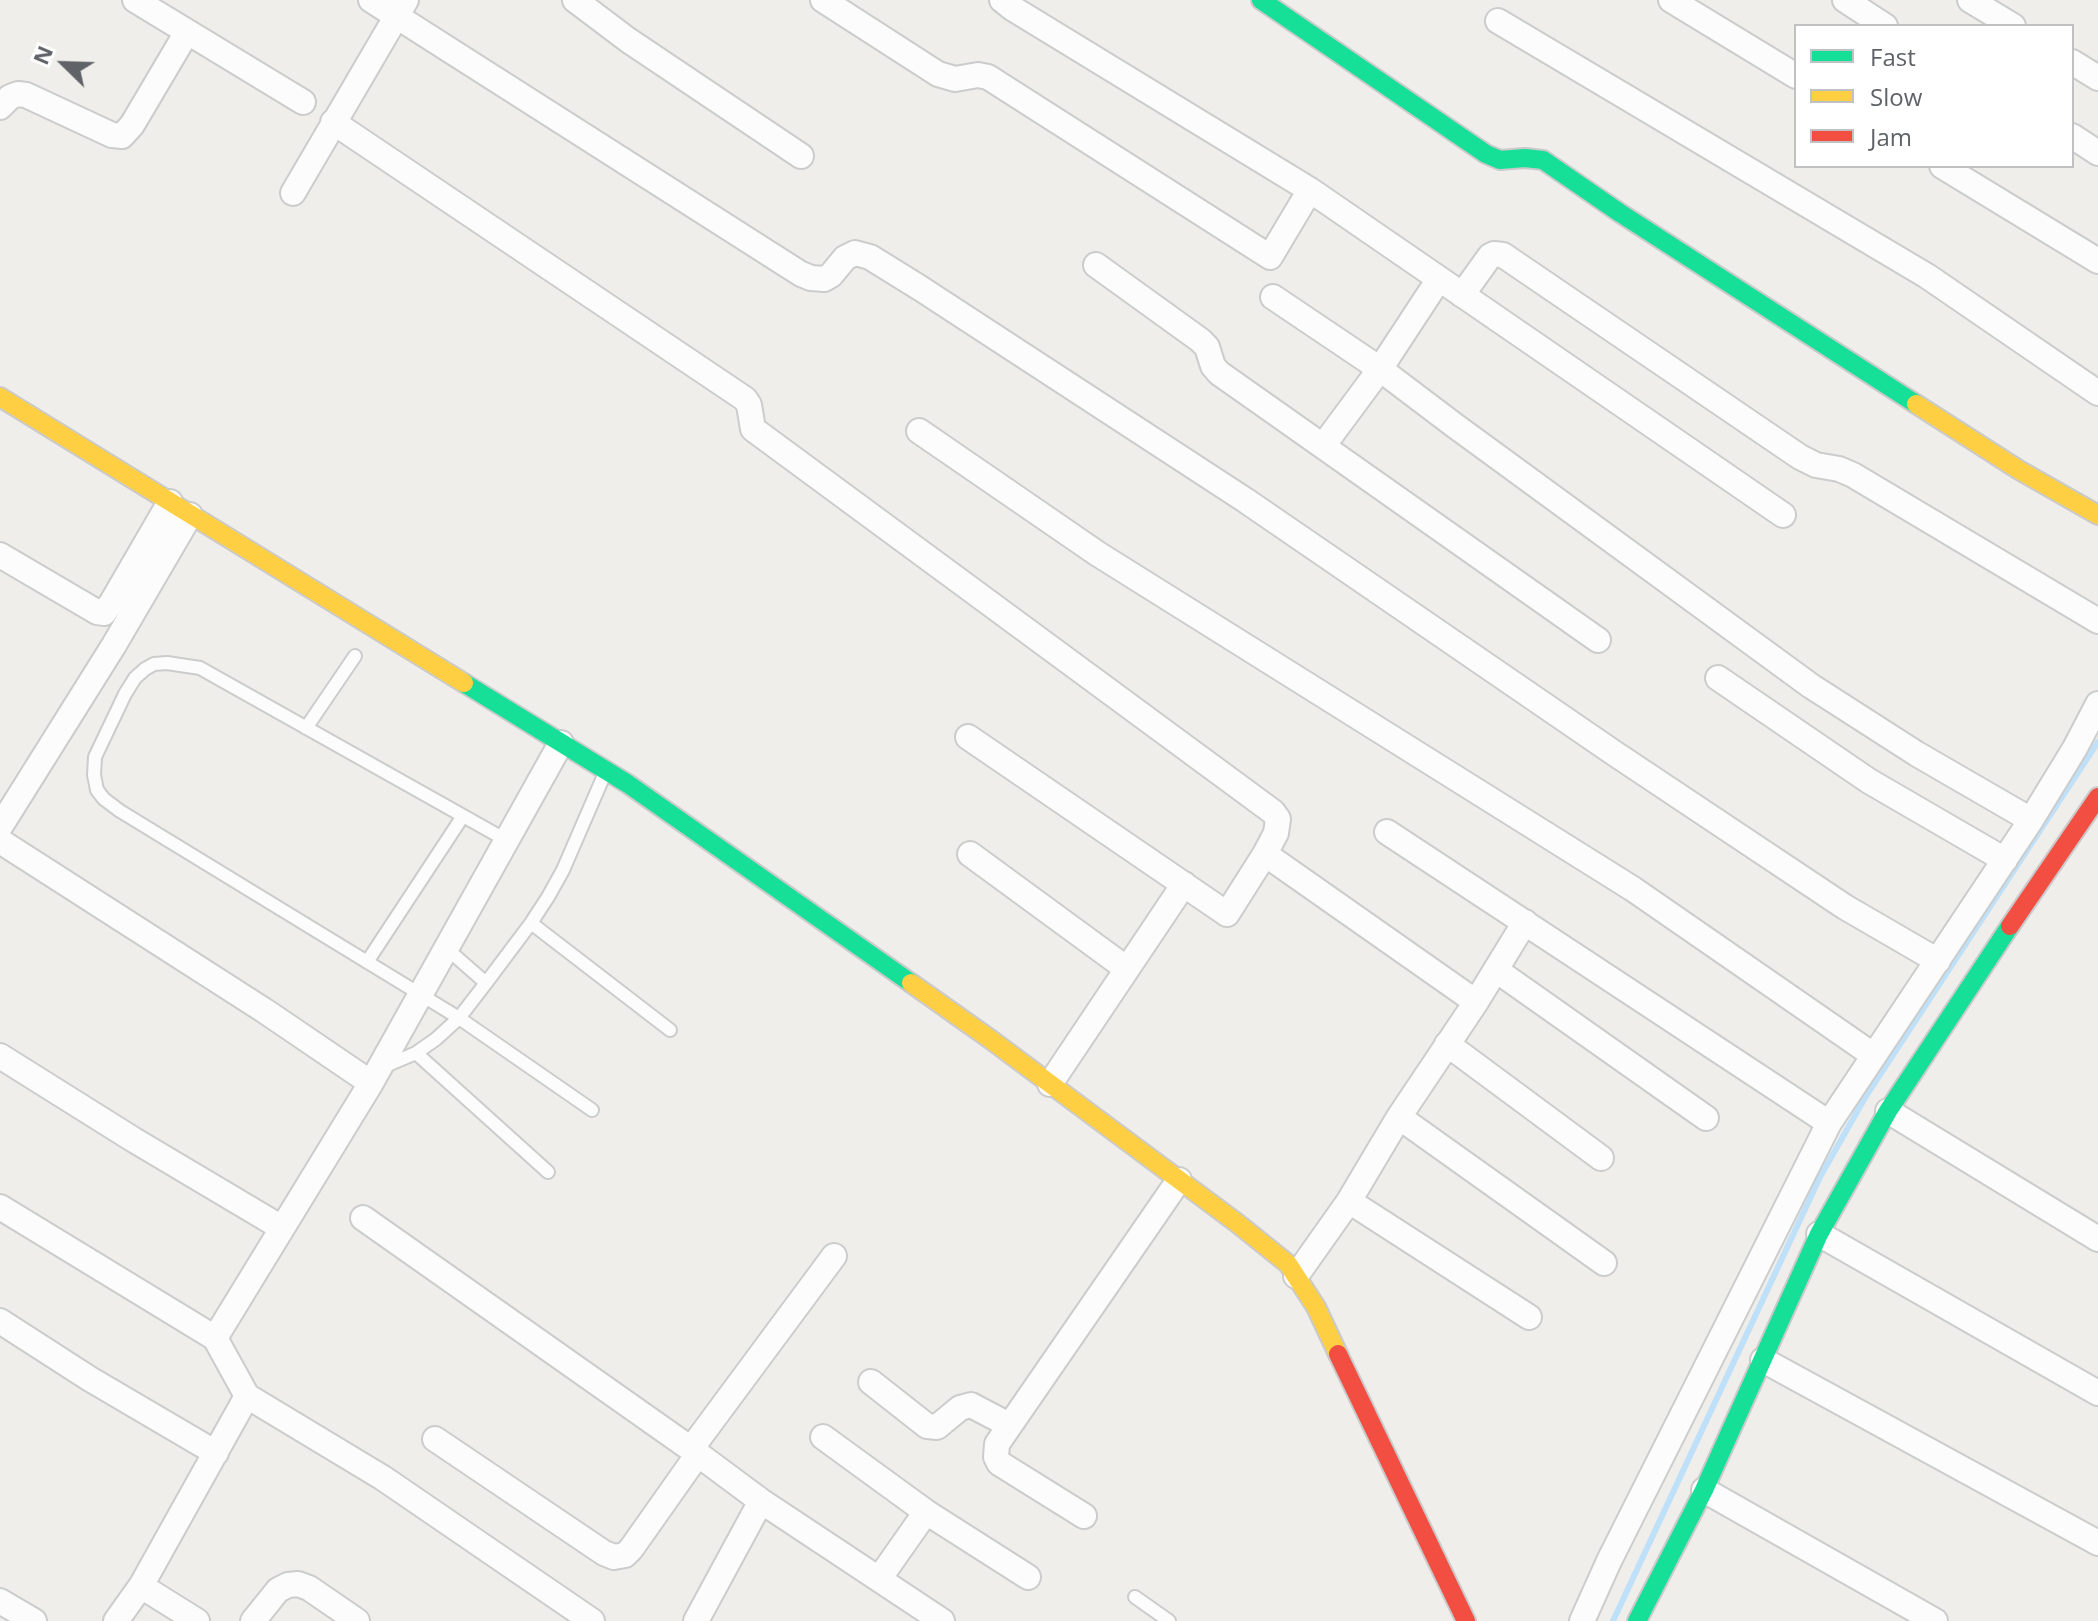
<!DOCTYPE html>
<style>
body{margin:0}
#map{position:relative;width:2098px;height:1621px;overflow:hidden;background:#efeeea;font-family:"Open Sans",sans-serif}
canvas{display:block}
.legend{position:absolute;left:1794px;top:24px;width:280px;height:144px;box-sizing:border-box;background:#fff;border:2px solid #bfc1c3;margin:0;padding:10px 14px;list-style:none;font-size:24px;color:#5f6368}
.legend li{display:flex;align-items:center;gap:16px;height:40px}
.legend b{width:40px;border:2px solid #bfc1c3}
.north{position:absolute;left:24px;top:24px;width:80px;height:80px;-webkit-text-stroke:6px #fff;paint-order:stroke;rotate:293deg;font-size:22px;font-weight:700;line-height:32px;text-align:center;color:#5f6368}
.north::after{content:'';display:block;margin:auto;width:28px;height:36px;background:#5f6368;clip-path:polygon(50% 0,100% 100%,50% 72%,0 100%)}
</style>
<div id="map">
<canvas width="2098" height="1621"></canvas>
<ul class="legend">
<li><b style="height:10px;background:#16e098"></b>Fast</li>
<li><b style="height:10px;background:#ffcf43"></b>Slow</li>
<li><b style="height:10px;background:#f24e42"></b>Jam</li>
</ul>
<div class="north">N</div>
</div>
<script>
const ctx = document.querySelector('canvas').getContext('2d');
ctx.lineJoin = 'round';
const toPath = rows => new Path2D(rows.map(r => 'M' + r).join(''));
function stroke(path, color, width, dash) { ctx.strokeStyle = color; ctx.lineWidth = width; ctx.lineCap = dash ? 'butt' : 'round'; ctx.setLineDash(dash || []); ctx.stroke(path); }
stroke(toPath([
 [1613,1621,1820,1177,1866,1096,2098,742]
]), '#bfe0f9', 6);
const lane = toPath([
 [306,728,355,656],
 [506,840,200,668,167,663,154,664,145,669,135,678,125,694,95,757,94,775,97,790,104,799,120,811,459,1018,592,1110],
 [531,923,670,1030],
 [446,948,486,983],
 [367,962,463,816],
 [416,1053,548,1172],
 [383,1067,416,1053,436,1039,459,1018,486,983,531,923,548,897,563,870,605,773],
 [1135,1597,1169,1621]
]);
const street = toPath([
 [135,0,303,102],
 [371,0,801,274,811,278,824,279,831,275,845,258,855,253,870,257,920,288,1245,500,1614,753,1845,907,1938,961],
 [575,0,628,40,801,156],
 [823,0,938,74,955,79,978,75,988,77,1270,257,1310,190],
 [1002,0,1012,8,1310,190,1783,515],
 [1671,0,1796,76],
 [1845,0,1885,26],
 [1970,0,2013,26],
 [1498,21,1927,276,2098,393],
 [2072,62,2098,78],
 [0,107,10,97,18,94,26,95,112,135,122,136,132,125,187,32],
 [333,122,745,399,749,405,753,429,1273,812,1278,819,1276,833,1265,854,1227,914,968,737],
 [2072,136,2098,153],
 [1942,166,2098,261],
 [293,193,406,0],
 [1096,265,1200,340,1207,347,1213,366,1219,373,1598,640],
 [1462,295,1490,256,1494,254,1503,255,1800,457,1816,465,1839,469,1853,475,2098,621],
 [1273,297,1380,369,1454,425,1811,686,1917,754,2031,820],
 [919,431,1098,554,1633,889,1873,1055],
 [1323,446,1380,369,1439,279],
 [0,555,97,612,104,613,112,602,170,502],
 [1718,678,1869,781,2005,860],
 [0,827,114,645,190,515],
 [1387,832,1829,1123],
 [0,841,265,1011,371,1083],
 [970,854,1127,969],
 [1265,854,1476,1002],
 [1496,970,1706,1118],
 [1447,1044,1601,1158],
 [0,1056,134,1140,282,1228],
 [1050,1084,1184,884],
 [1888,1111,2098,1239],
 [1399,1117,1604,1263],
 [1349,1201,1529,1317],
 [0,1207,215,1338],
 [363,1218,691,1449],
 [1819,1234,2098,1393],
 [834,1256,691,1449,761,1501,942,1621],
 [1296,1276,1349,1201,1399,1117,1476,1002,1525,922],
 [0,1321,90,1379,216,1453],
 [1763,1360,2098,1543],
 [871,1382,927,1426,937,1427,960,1408,971,1405,1009,1425],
 [247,1396,383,1478,592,1621],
 [823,1437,926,1512,1028,1577],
 [435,1439,604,1553,614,1557,625,1555,631,1549,698,1454],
 [1704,1490,1935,1621],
 [1084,1516,999,1463,996,1457,997,1444,1179,1180],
 [879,1579,926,1512],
 [141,1586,197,1621],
 [0,1601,34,1621],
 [116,1621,141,1586,247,1396,215,1338,371,1083,561,743],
 [253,1621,278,1590,288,1585,298,1584,309,1588,357,1621],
 [696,1621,761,1501],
 [1582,1621,1609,1561,1829,1123,2031,820,2075,748,2098,704]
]);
const fast = toPath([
 [1261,0,1486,154,1500,160,1525,158,1543,160,1620,213,1916,404],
 [464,683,628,784,911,983],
 [1637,1621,1704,1490,1819,1234,1888,1111,2010,926]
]);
const slow = toPath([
 [0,397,464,683],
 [1916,404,2019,470,2098,515],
 [911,983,990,1039,1237,1223,1288,1264,1316,1307,1338,1354]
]);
const jam = toPath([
 [2010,926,2098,797],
 [1338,1354,1466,1621]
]);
stroke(lane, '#cbcccc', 16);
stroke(street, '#cbcccc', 28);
stroke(fast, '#cacacb', 22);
stroke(slow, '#cacacb', 22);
stroke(jam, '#cacacb', 22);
stroke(lane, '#fdfcfc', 12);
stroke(street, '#fdfcfc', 24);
stroke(fast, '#16e098', 18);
stroke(slow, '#ffcf43', 18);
stroke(jam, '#f24e42', 18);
</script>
